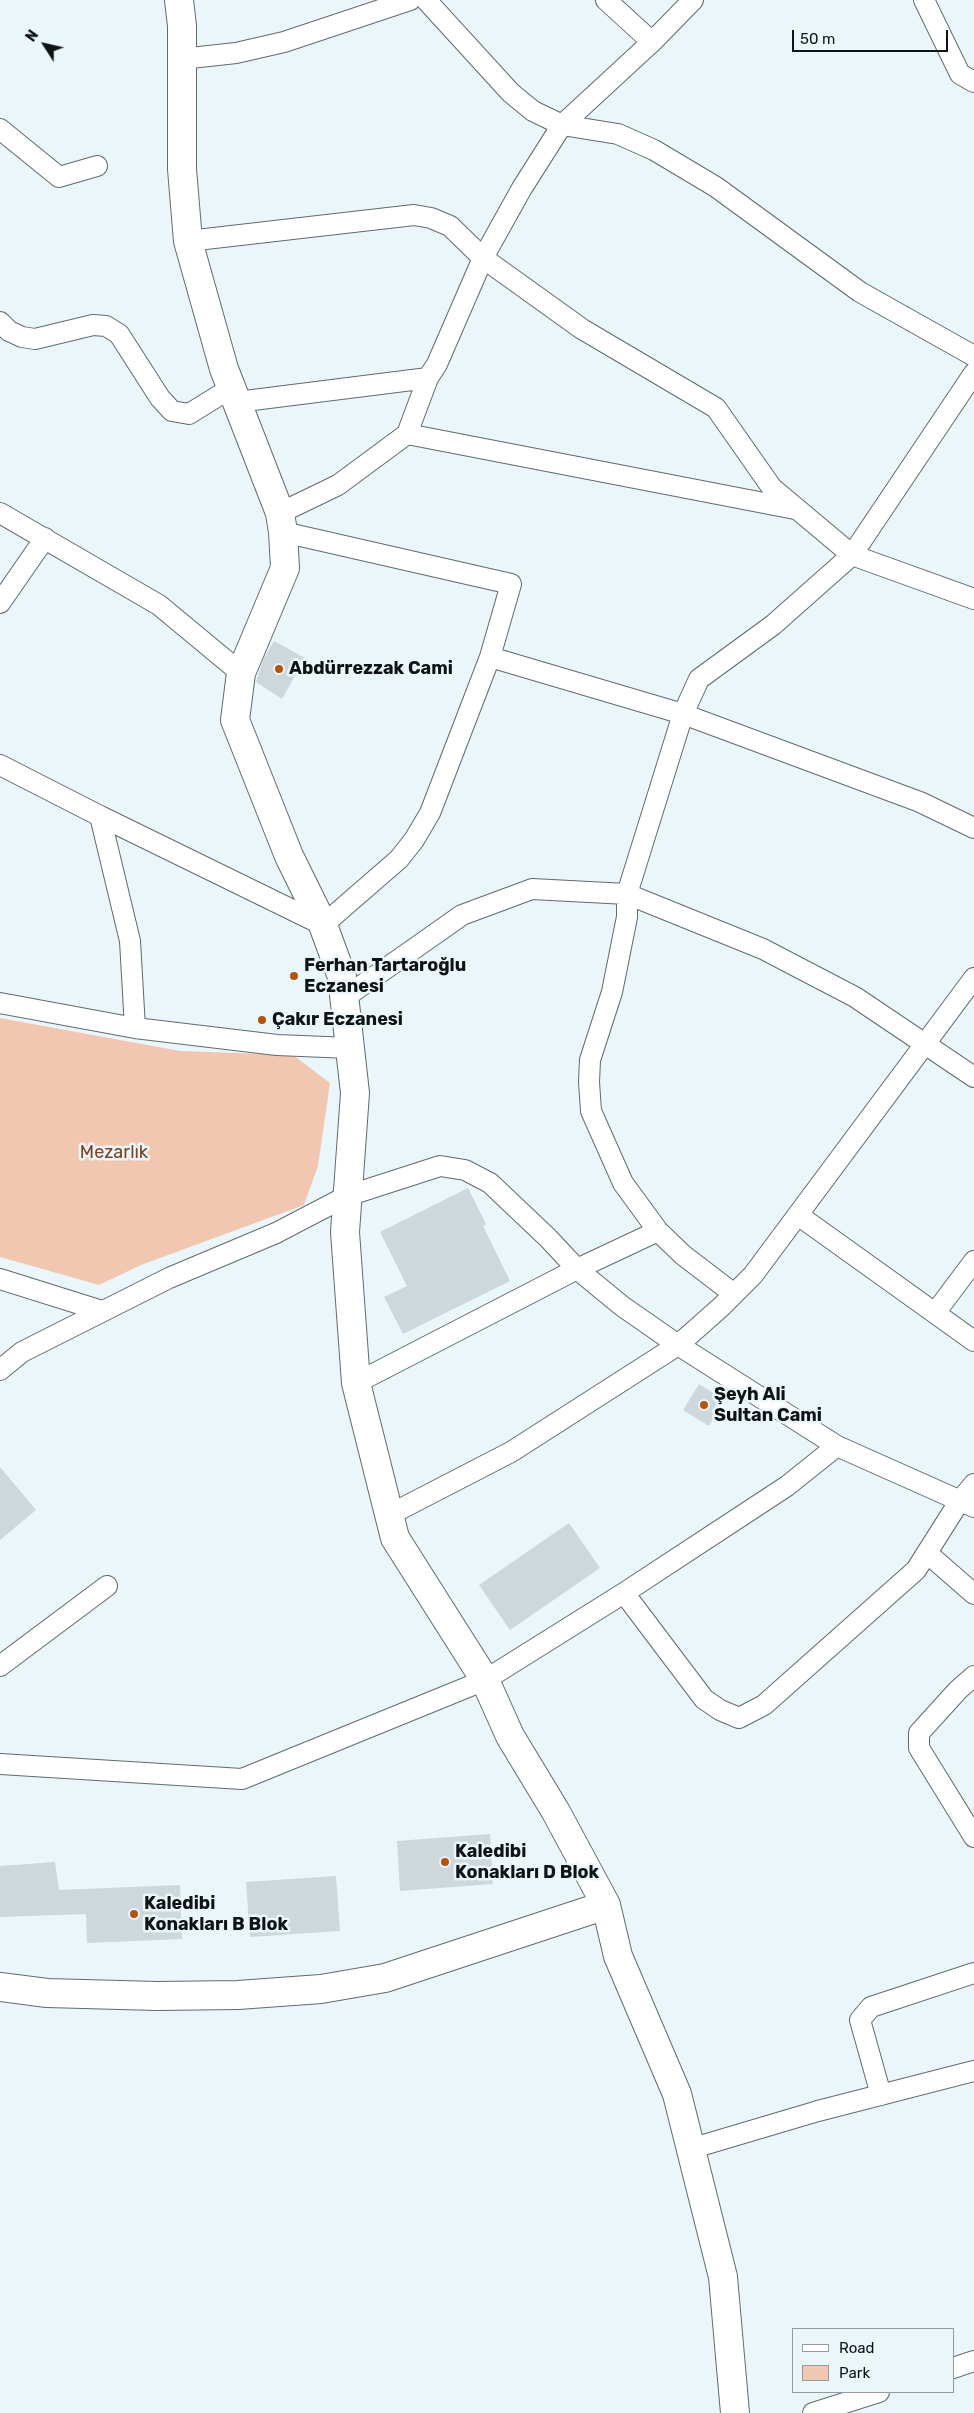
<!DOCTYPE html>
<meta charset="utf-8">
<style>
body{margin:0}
#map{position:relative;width:974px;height:2413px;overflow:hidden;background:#ebf6fb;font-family:Rubik,sans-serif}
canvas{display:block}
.legend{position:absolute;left:792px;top:2328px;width:162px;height:65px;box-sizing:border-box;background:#ebf6fb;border:1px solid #939b9f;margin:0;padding:6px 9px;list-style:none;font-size:15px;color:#0f1314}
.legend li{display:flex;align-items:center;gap:10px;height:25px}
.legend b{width:25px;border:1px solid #939b9f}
.north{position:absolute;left:20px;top:20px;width:50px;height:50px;-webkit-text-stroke:4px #ebf6fb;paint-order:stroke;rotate:305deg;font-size:14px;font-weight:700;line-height:20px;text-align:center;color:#0f1314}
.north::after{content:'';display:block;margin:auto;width:18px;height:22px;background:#0f1314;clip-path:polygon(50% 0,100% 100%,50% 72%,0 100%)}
.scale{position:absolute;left:792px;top:30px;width:156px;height:22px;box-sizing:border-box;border:2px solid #0f1314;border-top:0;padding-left:6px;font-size:15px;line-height:18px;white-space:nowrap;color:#0f1314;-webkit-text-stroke:4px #ebf6fb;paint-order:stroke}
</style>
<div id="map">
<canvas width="974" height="2413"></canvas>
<ul class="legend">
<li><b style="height:6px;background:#fff"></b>Road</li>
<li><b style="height:14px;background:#f2c7b1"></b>Park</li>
</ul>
<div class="north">N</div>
<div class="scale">50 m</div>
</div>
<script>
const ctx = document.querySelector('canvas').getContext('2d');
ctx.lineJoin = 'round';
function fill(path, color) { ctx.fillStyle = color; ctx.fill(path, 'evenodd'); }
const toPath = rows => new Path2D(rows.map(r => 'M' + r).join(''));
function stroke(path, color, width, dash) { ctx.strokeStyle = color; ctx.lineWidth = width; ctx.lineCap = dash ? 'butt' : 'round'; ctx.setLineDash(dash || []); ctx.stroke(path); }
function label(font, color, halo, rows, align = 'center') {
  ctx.font = font + ' Rubik,sans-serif'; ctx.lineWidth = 5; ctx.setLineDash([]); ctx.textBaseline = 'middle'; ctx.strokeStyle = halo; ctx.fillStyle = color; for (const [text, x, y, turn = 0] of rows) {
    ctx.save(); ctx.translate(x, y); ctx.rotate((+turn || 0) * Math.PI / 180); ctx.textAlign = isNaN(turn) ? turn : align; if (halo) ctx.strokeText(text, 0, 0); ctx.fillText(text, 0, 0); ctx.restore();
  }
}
fill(toPath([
 [0,1018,180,1051,293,1055,330,1083,318,1166,304,1205,141,1265,99,1285,0,1257]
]), '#f2c7b1');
fill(toPath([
 [274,641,305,658,282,699,256,682,263,660],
 [468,1188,486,1224,483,1226,510,1281,403,1334,384,1297,407,1286,380,1232],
 [699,1384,725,1400,709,1426,683,1410],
 [0,1467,36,1510,0,1540],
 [569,1523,600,1568,510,1630,479,1585],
 [490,1834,493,1884,400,1891,397,1841],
 [55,1862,59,1890,180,1885,182,1939,87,1943,86,1914,0,1917,0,1866],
 [336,1876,340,1931,250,1937,246,1882]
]), '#cdd7dc');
const street = toPath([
 [426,0,511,93,533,111,562,125,618,134,654,150,716,187,860,292,974,356],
 [606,0,652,42],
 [924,0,960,74,974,82],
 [181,59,236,53,284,42,410,0],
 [0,129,59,177,97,166],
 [188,241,414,215,431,218,450,226,483,258,582,329,716,408,772,488,852,555,974,599],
 [0,322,9,331,22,337,35,339,93,325,106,326,119,334,160,398,172,411,189,414,231,388],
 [237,402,428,378],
 [407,434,795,509],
 [0,513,159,605,241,673],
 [280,513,338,485,407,434,428,378,437,364,483,258,522,188,562,125,652,42,693,0],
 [283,532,511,584,490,657,683,714,920,802,974,828],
 [0,603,45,538],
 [0,765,100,816,130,941,135,1028],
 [100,816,323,925,399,859,414,840,430,813,490,657],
 [344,998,462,915,532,889,627,894,763,949,855,997,974,1077],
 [0,1003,135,1028,277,1045,350,1048],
 [798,1215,974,1341],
 [0,1279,102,1311],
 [734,1294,683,1255,658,1231,623,1183,591,1111,589,1082,590,1060,612,992,627,917,627,894,683,714,699,679,773,625,852,555,974,373],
 [935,1313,974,1261],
 [0,1370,22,1352,169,1278,276,1233,347,1196,440,1166,465,1170,490,1183,548,1238,577,1269,622,1306,678,1345,837,1446,974,1507],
 [356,1383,577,1269,658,1231],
 [389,1515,511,1452,678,1345,721,1307,753,1275,974,978],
 [927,1553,974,1594],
 [624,1593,704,1699,720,1710,739,1718,764,1705,916,1570,959,1502,974,1484],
 [0,1666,107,1586],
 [974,1676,958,1690,919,1733,919,1748,974,1837],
 [0,1764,242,1779,485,1680,624,1593,787,1486,837,1446],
 [881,2095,860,2020,871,2007,974,1973],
 [690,2149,818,2111,974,2071],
 [953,2368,974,2361],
 [813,2413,879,2392]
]);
const secondary = toPath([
 [179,0,182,26,182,169,188,241,224,369,280,513,283,532,285,568,241,673,235,720,289,856,323,925,342,977,355,1093,345,1232,356,1383,395,1538,485,1680,510,1736,556,1812,606,1905,618,1956,677,2094,723,2277,735,2413],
 [0,1987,47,1993,157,1996,238,1995,321,1989,385,1978,606,1905]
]);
stroke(street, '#616a6e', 22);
stroke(secondary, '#616a6e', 30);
stroke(street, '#fff', 20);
stroke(secondary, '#fff', 28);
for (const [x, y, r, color] of [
 [279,669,5,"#b3530d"],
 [294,976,5,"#b3530d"],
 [262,1020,5,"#b3530d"],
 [704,1405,5,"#b3530d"],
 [445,1862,5,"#b3530d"],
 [134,1914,5,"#b3530d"]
]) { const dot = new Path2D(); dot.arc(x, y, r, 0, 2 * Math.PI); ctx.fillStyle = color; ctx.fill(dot); stroke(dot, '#ebf6fb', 2); }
label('bold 18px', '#0f1314', '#ebf6fb', [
 ["Abdürrezzak Cami",289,669],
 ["Ferhan Tartaroğlu",304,966],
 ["Eczanesi",304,987],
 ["Çakır Eczanesi",272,1020],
 ["Şeyh Ali",714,1395],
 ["Sultan Cami",714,1416],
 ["Kaledibi",455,1852],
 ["Konakları D Blok",455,1873],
 ["Kaledibi",144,1904],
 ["Konakları B Blok",144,1925]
], 'left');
label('18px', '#7c4221', '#ebf6fb', [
 ["Mezarlık",114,1153]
]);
</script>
